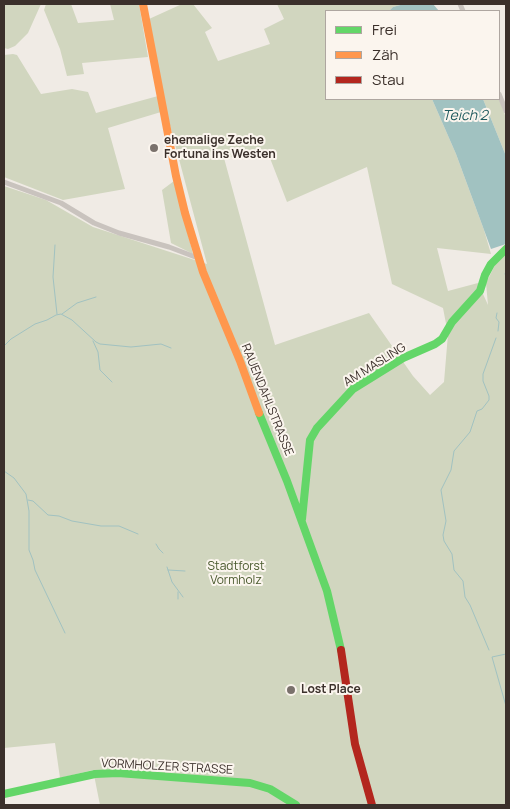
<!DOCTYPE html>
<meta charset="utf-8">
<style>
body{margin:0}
#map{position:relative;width:510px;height:809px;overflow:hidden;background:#f0ebe5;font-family:Manrope,sans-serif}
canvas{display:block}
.frame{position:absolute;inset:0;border:5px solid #3b302b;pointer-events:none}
.legend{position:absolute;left:325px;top:10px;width:175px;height:90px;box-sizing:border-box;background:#fbf5ee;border:1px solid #aea6a0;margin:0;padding:6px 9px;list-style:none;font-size:15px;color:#3b302b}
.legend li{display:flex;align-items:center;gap:10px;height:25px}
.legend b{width:25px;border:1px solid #aea6a0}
</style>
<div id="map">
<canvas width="510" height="809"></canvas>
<div class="frame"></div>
<ul class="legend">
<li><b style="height:6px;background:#63d668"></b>Frei</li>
<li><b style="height:6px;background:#ff974d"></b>Zäh</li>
<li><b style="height:6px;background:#b3261e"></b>Stau</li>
</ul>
</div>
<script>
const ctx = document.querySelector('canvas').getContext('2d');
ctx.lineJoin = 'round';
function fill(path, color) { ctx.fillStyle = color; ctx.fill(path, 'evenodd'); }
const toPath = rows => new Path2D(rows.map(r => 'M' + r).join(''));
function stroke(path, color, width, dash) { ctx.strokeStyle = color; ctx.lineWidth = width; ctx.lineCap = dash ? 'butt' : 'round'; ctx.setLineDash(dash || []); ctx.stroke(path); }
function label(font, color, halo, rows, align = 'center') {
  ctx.font = font + ' Manrope,sans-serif'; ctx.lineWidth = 4; ctx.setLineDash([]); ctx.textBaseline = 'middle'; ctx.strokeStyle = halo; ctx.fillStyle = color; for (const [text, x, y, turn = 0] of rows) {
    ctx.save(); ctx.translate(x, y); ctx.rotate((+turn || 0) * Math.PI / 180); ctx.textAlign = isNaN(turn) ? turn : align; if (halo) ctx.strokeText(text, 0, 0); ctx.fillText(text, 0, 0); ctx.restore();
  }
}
fill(toPath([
 [4,4,41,4,28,33,15,46,8,49,4,48],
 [46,4,71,4,78,23,114,20,110,4,139,4,148,57,82,63,84,74,67,76,60,49,44,10],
 [182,4,193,4,212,28,205,32,218,61,270,44,264,29,284,19,277,4,404,4,393,7,389,11,326,11,326,99,432,99,456,154,484,230,491,254,437,248,448,291,478,283,488,305,486,283,496,263,506,252,506,805,100,805,93,770,60,778,55,743,4,748,4,186,46,200,93,227,207,264,168,118,149,19],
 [268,153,287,202,367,167,392,284,443,308,448,334,444,382,430,395,413,376,369,313,275,345,224,158],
 [13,54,17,55,41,94,72,89,88,92,96,113,158,96,161,112,108,128,125,189,63,200,4,177,4,55],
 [483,99,499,99,502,106,506,118,506,156],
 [174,181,193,254,171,243,162,190]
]), '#d1d6bf');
fill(toPath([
 [404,4,433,4,439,11,389,11,393,7],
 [432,99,483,99,506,156,506,244,491,249,456,154]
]), '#a1c2c1');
stroke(toPath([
 [55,245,53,277,57,314],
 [505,274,506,271],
 [497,313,496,318,499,322,498,331],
 [62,314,77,303,96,297],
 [93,341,98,352,100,370,112,382],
 [4,346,11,339,35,324,47,320,56,315,61,314,72,320,96,342,100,344,131,347,161,344,171,348],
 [4,471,14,478,26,494,29,511,29,550,33,560,35,570,65,633],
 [28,500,33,501,48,515,59,516,72,521,101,526,119,526,138,534],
 [156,544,159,549,163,553],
 [167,567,172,582,183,597],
 [168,570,185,571],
 [178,599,178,592],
 [489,650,470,605,465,597,463,581,454,570,452,554,444,541,443,535,446,521,441,490,451,470,454,451,470,432,477,411,482,409,489,400,489,396,483,381,483,374,496,338],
 [506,654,492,657,506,706]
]), '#a1c2c1', 1);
stroke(toPath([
 [460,4,463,11],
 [499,94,506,111],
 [4,182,61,203,94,223,119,233,169,247,198,258]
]), '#c9c3be', 5);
stroke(toPath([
 [259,413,287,481,327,591,341,650],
 [302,519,310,440,317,428,353,389,403,358,435,344,442,339,452,322,480,291,485,275,491,264,506,249],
 [4,794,95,774,118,773,250,783,270,789,296,805]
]), '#63d668', 8);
stroke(toPath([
 [143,4,176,176,185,213,203,272,240,361,259,413]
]), '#ff974d', 8);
stroke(toPath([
 [341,650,355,744,372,805]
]), '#b3261e', 8);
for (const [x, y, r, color] of [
 [154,148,5,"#7a716c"],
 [291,690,5,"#7a716c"]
]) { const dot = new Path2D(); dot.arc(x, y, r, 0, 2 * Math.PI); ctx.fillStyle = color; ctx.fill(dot); stroke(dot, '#fbf5ee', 2); }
label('bold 12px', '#3b302b', '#fbf5ee', [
 ["ehemalige Zeche",164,141],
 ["Fortuna ins Westen",164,155],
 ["Lost Place",301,690]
], 'left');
label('12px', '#3b302b', '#fbf5ee', [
 ["AM MASLING",375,365,-32],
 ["RAUENDAHLSTRASSE",267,400,68],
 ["VORMHOLZER STRASSE",167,767,3]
]);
label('12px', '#4a5a2e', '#fbf5ee', [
 ["Stadtforst",236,567],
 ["Vormholz",236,581]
]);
label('italic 14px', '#1f5a5e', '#fbf5ee', [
 ["Teich 2",465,116]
]);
</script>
